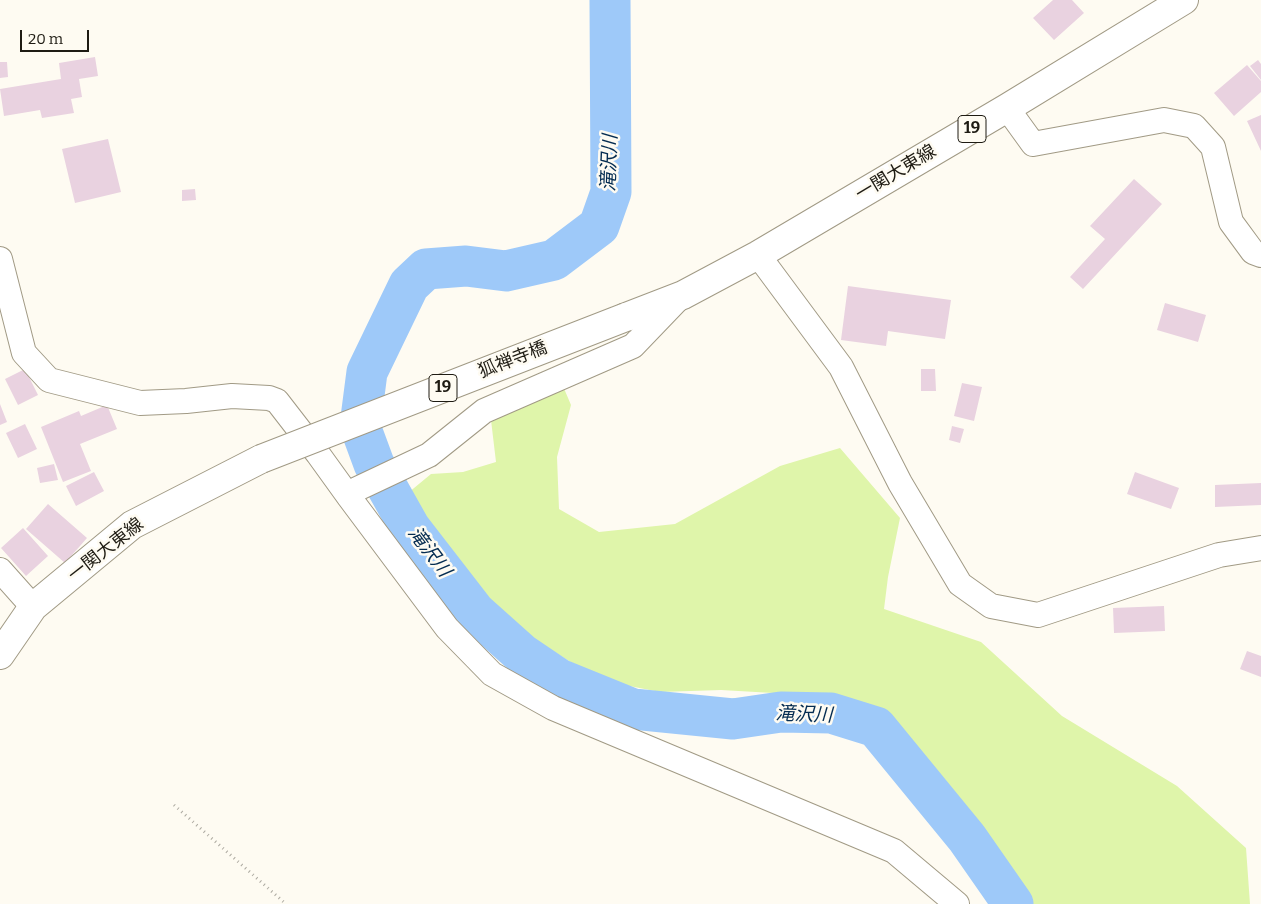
<!DOCTYPE html>
<meta charset="utf-8">
<style>
body{margin:0}
#map{position:relative;width:1261px;height:904px;overflow:hidden;background:#fefbf2;font-family:Bitter,serif}
canvas{display:block}
.scale{position:absolute;left:20px;top:30px;width:69px;height:22px;box-sizing:border-box;border:2px solid #1e1b13;border-top:0;padding-left:6px;font-size:15px;line-height:18px;white-space:nowrap;color:#1e1b13;-webkit-text-stroke:4px #fefbf2;paint-order:stroke}
</style>
<div id="map">
<canvas width="1261" height="904"></canvas>
<div class="scale">20 m</div>
</div>
<script>
const ctx = document.querySelector('canvas').getContext('2d');
ctx.lineJoin = 'round';
function fill(path, color) { ctx.fillStyle = color; ctx.fill(path, 'evenodd'); }
const toPath = rows => new Path2D(rows.map(r => 'M' + r).join(''));
function stroke(path, color, width, dash) { ctx.strokeStyle = color; ctx.lineWidth = width; ctx.lineCap = dash ? 'butt' : 'round'; ctx.setLineDash(dash || []); ctx.stroke(path); }
function label(font, color, halo, rows, align = 'center') {
  ctx.font = font + ' Bitter,"Noto Sans JP",serif'; ctx.lineWidth = 5; ctx.setLineDash([]); ctx.textBaseline = 'middle'; ctx.strokeStyle = halo; ctx.fillStyle = color; for (const [text, x, y, turn = 0] of rows) {
    ctx.save(); ctx.translate(x, y); ctx.rotate((+turn || 0) * Math.PI / 180); ctx.textAlign = isNaN(turn) ? turn : align; if (halo) ctx.strokeText(text, 0, 0); ctx.fillText(text, 0, 0); ctx.restore();
  }
}
fill(toPath([
 [557,372,571,405,557,457,559,509,599,532,675,524,780,466,840,448,900,518,888,577,884,609,981,642,1062,716,1177,786,1246,848,1250,904,1018,904,1001,862,962,803,915,746,869,707,828,697,808,695,721,690,660,692,599,680,523,632,457,571,407,503,408,493,431,474,463,472,496,462,491,420]
]), '#dff5aa');
stroke(toPath([
 [610,0,611,192,599,226,554,260,506,271,466,266,426,269,409,285,367,372,360,426,374,464,410,528,475,612,522,654,559,679,633,709,733,719,781,712,831,713,876,727,967,838,1013,904]
]), '#9ec9f9', 41);
fill(toPath([
 [1053,0,1072,0,1084,13,1054,40,1033,18],
 [95,57,98,76,79,79,82,97,71,99,74,113,42,118,40,110,4,116,0,89,61,79,59,63],
 [1258,60,1261,64,1261,80,1250,66],
 [0,62,7,62,8,77,0,78],
 [1247,65,1261,81,1261,92,1234,116,1214,93],
 [1261,115,1261,151,1247,121],
 [108,139,121,192,75,203,62,149],
 [1134,179,1162,204,1083,289,1070,277,1105,239,1090,226],
 [195,189,196,200,182,201,182,190],
 [848,286,951,300,945,339,888,331,886,346,841,340],
 [1165,303,1206,315,1198,342,1157,330],
 [25,369,38,395,18,405,5,379],
 [921,369,935,369,936,391,921,391],
 [962,383,982,387,974,421,954,416],
 [0,404,7,422,0,425],
 [107,405,117,429,80,444,91,471,63,482,41,427,79,411,81,416],
 [25,424,37,449,18,458,6,433],
 [952,426,964,429,960,443,949,440],
 [54,464,58,480,40,483,37,468],
 [94,472,104,491,76,506,66,486],
 [1135,472,1179,488,1171,509,1127,494],
 [1261,483,1261,505,1215,507,1215,485],
 [48,504,87,538,65,563,26,529],
 [23,528,48,556,26,576,1,548],
 [1164,606,1165,631,1114,633,1113,608],
 [1247,651,1261,656,1261,677,1240,669]
]), '#e9d2e0');
const minor = toPath([
 [1007,108,1033,144,1164,120,1194,126,1213,147,1231,222,1253,252,1261,255],
 [758,255,841,367,900,483,960,584,991,606,1038,615,1219,555,1261,548],
 [0,259,24,353,49,380,140,403,186,401,232,396,269,398,277,401,318,454,349,497,447,628,492,674,553,708,894,851,957,904],
 [349,497,357,489,429,455,484,411,633,346,681,296],
 [0,570,33,607]
]);
const primary = toPath([
 [626,317,683,295,758,255,1007,108,1184,0],
 [0,655,33,607,132,525,261,459]
]);
stroke(minor, '#a19a85', 26);
stroke(primary, '#a19a85', 30);
stroke(toPath([
 [174,805,286,904]
]), '#adaaa1', 3, [1, 4]);
stroke(minor, '#fff', 24);
stroke(primary, '#fff', 28);
const primaryBridge = toPath([
 [261,459,626,317]
]);
stroke(primaryBridge, '#a19a85', 30, []);
stroke(primaryBridge, '#fff', 28);
for (const [x, y, w] of [
 [972,129,28],
 [443,388,28]
]) { const box = new Path2D(); box.roundRect(x - w / 2, y - 13.5, w, 27, 4); ctx.fillStyle = '#fefbf2'; ctx.fill(box); stroke(box, '#1e1b13', 1); }
label('bold 16px', '#1e1b13', null, [
 ["19",972,129],
 ["19",443,388]
]);
label('18px', '#1e1b13', '#fefbf2', [
 ["一関大東線",896,173,-31],
 ["狐禅寺橋",513,360,-21],
 ["一関大東線",106,550,-38]
]);
label('italic 19px', '#042c51', '#fefbf2', [
 ["滝沢川",610,163,-88],
 ["滝沢川",429,552,53],
 ["滝沢川",804,715,2]
]);
</script>
